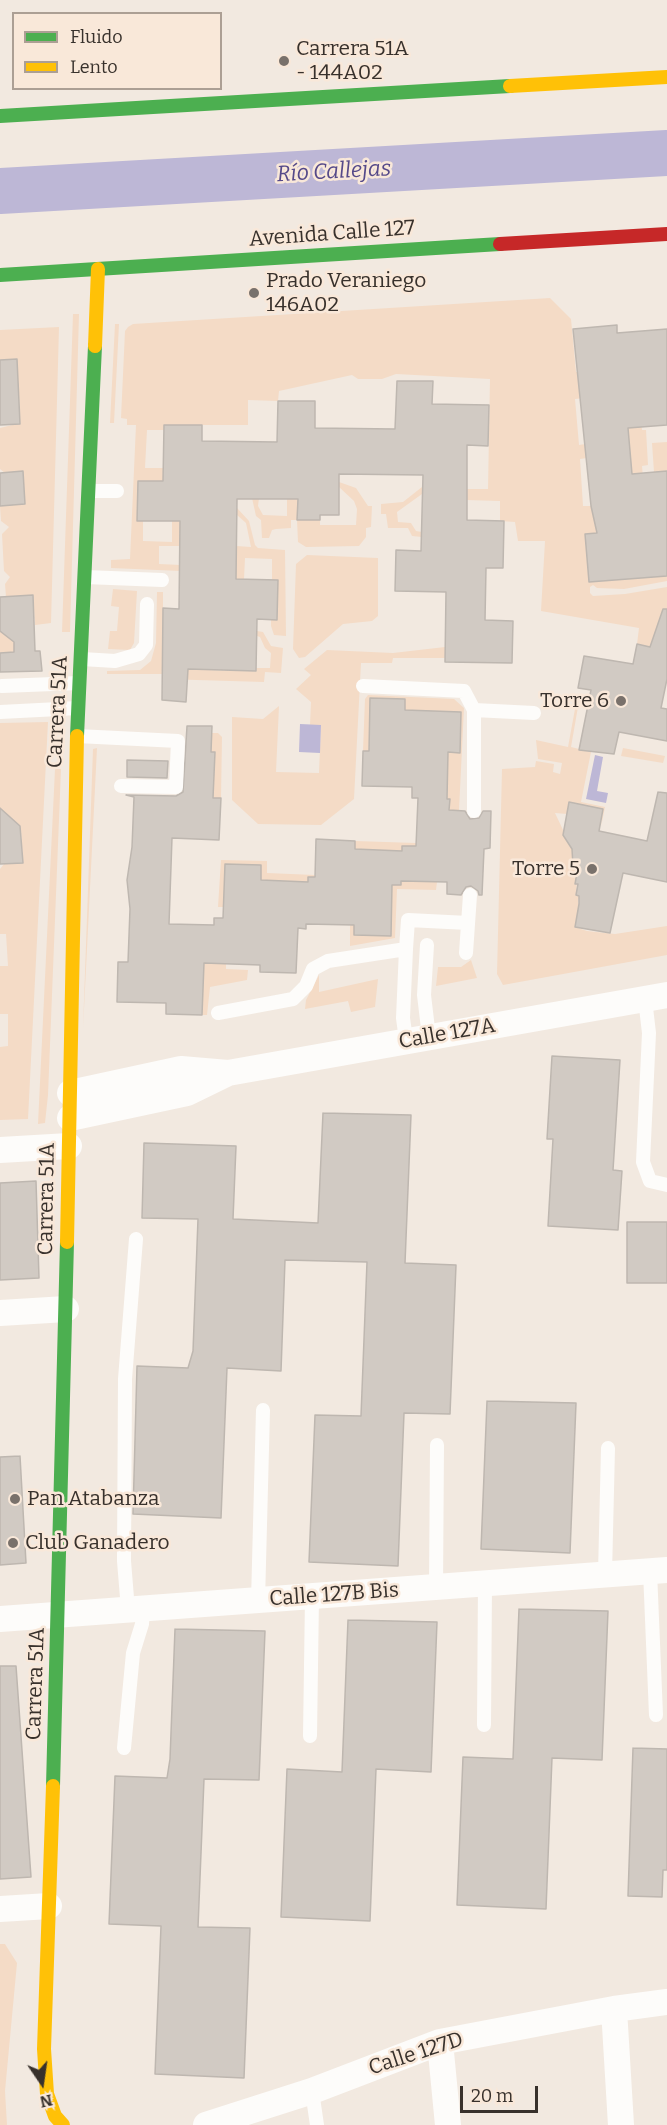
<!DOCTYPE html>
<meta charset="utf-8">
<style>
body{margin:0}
#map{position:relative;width:667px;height:2125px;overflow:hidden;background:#f2e9e0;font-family:Bitter,serif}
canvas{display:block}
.legend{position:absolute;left:12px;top:12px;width:210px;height:78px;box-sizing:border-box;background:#f9e8d9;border:2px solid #ac9f94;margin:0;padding:8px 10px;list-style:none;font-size:18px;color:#38312c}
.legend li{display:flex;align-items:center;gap:12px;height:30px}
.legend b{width:30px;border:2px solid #ac9f94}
.north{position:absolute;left:12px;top:2053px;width:60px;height:60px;-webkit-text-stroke:4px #f9e8d9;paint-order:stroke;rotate:167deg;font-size:16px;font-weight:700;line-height:24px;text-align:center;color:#38312c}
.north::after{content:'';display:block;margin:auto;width:21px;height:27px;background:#38312c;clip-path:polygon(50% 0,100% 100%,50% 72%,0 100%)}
.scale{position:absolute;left:460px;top:2086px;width:78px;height:27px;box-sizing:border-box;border:3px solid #38312c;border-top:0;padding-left:8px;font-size:18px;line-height:21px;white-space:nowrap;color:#38312c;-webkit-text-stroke:4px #f9e8d9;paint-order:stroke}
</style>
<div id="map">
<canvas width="667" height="2125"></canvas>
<ul class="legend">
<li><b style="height:8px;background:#4caf50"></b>Fluido</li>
<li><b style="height:8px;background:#ffc107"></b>Lento</li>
</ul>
<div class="north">N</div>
<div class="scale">20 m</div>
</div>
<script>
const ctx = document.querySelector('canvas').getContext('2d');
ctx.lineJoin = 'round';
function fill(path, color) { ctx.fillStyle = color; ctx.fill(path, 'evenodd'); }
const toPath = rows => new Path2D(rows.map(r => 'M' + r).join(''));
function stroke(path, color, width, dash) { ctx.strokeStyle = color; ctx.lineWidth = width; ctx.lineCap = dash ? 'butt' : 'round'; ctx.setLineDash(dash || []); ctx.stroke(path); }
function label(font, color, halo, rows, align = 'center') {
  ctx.font = font + ' Bitter,serif'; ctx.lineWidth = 5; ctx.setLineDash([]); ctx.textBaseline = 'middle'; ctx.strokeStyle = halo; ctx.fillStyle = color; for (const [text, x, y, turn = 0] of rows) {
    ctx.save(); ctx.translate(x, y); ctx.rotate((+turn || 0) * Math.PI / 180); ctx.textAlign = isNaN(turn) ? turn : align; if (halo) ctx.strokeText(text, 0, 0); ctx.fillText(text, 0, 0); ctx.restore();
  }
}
fill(toPath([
 [550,298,571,319,576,372,603,370,594,397,575,399,579,445,585,444,587,458,580,459,583,506,591,506,612,532,585,534,589,582,667,576,667,581,624,589,597,588,593,585,590,587,590,593,593,596,625,594,667,587,667,651,637,644,639,628,541,611,545,541,518,541,515,522,500,521,500,501,466,500,466,489,488,489,490,379,396,374,382,379,358,379,352,375,279,391,278,401,248,400,248,425,165,425,164,430,147,430,145,468,163,468,163,481,143,521,143,541,172,542,172,521,180,521,180,546,159,546,159,564,181,565,181,571,111,568,111,560,130,559,136,425,127,425,127,419,121,418,125,331,128,327,133,324],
 [73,314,79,314,70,632,62,632],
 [115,324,119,324,114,423,110,423],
 [59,327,51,623,35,625,33,595,6,597,5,584,10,577,4,571,2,534,9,527,1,521,0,506,25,504,23,472,5,473,0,469,0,428,20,423,19,393,0,394,0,330],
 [625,401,639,401,642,430,646,430,648,465,642,466,645,501,634,502],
 [667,442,667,471,654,472,652,443],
 [339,482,356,488,368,506,372,506,371,527,366,528,366,537,359,546,306,547,298,542,297,520,291,520,291,528,276,529,272,530,269,538,262,538,261,520,256,516,252,498,259,498,258,506,263,515,287,516,287,499,298,499,297,520,320,520,320,525,356,525,357,509,354,501,339,487],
 [422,487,422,494,397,512,398,522,411,523,416,531,422,532,422,537,412,536,408,528,388,528,386,514,381,514,381,504,403,502],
 [237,508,249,521,255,545,258,548,285,550,286,636,274,635,271,626,271,620,277,620,278,580,272,580,272,559,245,558,244,579,236,579,236,546,251,547,246,523,237,515],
 [307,555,378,558,378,616,372,621,343,624,305,657,299,658,293,649,296,564],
 [113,589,137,591,134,643,130,650,108,649,110,631,117,631,119,607,111,606],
 [157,592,163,592,163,640,207,670,255,671,256,668,270,668,271,653,265,648,260,637,257,636,257,631,263,632,271,646,283,648,281,673,265,672,264,682,163,679,162,674,107,674,107,671,140,670,151,661,156,643],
 [35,629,35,651,0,666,0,631],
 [445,647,445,658,393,658,392,663,361,663,354,799,321,825,258,824,232,800,232,717,263,719,279,706,276,772,319,773,321,725,310,725,311,702,296,689,311,675,304,669,327,650,393,653],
 [368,695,454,699,464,708,459,810,449,810,450,800,447,799,448,752,459,753,405,710,404,699,370,698,369,751,363,751,365,699],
 [577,698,594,702,593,704,579,701,571,747,591,752,581,802,605,807,601,827,603,809,569,802,567,814,555,813,572,849,573,866,578,867,576,895,579,896,578,903,582,904,575,927,587,931,615,934,667,926,667,955,503,985,497,974,502,769,535,767,536,761,554,764,553,772,560,774,562,763,538,759,536,740,568,747],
 [48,722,28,1119,0,1120,0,1047,8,1046,8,1014,0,1014,0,966,8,966,6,934,0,934,0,869,4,864,23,863,21,831,0,832,0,723],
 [211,733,218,733,222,737,221,798,213,798,215,753,190,752],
 [97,748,83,1029,93,749],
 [623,748,665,756,663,763,621,756],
 [55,769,61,769,48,1095,45,1123,38,1124],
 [355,841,416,843,416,846,403,846,402,851,355,849],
 [221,860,267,861,267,873,315,875,315,877,308,877,308,882,261,880,224,907,218,907],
 [401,881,437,882,436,890,397,889,395,938,350,946,350,925,354,925,354,935,391,936,392,885,401,885],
 [471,960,477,978,436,986,438,967,461,967],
 [204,963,226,964,226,969,248,970,247,980,210,987,207,1015,202,1015],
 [319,975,319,992,378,979,375,1007,351,1012,348,1001,305,1009,306,1000],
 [0,1944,5,1944,17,1963,5,2091,7,2125,0,2125]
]), '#f4dbc6');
fill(toPath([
 [300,724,321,725,320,753,299,752],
 [595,755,603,757,597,791,608,793,606,803,586,799]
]), '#bdb7d6');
stroke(toPath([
 [0,191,667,153]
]), '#bdb7d6', 46);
const building = toPath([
 [617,325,617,333,667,329,667,425,628,428,632,474,667,471,667,576,589,582,585,534,597,533,591,506,573,329,617,325],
 [17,359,20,424,0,425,0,360,17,359],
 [397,381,433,381,432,404,489,405,488,446,467,445,467,520,504,521,503,568,486,568,485,620,513,621,512,663,445,662,446,592,395,591,396,550,421,551,423,475,339,474,339,515,320,515,320,520,297,520,298,499,237,499,236,579,278,580,277,620,257,619,256,671,188,669,186,702,162,700,163,608,179,609,180,521,137,521,138,481,163,481,164,425,202,425,202,441,277,442,278,401,315,401,315,428,395,429,397,381],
 [23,471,25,504,0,506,0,473,23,471],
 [33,595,35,651,40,651,42,671,0,672,0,653,14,652,14,642,0,631,0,597,33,595],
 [663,609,667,609,667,679,661,708,667,709,667,741,619,732,614,754,579,750,591,690,578,688,584,656,633,664,637,644,650,647,663,609],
 [370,698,405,699,405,710,461,712,460,753,448,752,447,799,450,799,449,810,465,811,470,819,479,818,483,811,491,811,490,848,484,849,482,895,479,895,478,891,471,886,466,887,461,895,447,894,447,882,401,881,401,885,392,885,391,936,354,935,354,925,306,924,306,929,298,928,296,973,260,972,260,965,204,963,202,1015,166,1014,166,1003,117,1002,118,962,128,962,130,909,127,880,132,847,134,797,126,795,176,796,183,792,187,726,212,726,211,752,215,752,213,798,221,798,219,840,172,838,169,924,214,925,214,918,223,918,225,864,261,865,261,880,308,882,308,877,315,877,316,839,355,841,355,849,402,851,402,846,416,846,418,798,412,798,412,787,362,786,363,751,369,751,370,698],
 [127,760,168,761,167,778,127,777,127,760],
 [658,792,667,793,667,882,623,873,610,933,575,927,579,904,579,896,576,895,578,884,575,884,578,867,573,866,572,849,563,835,569,802,603,809,599,831,647,841,658,792],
 [0,808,20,826,23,863,0,864,0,808],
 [552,1056,620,1060,613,1170,622,1171,618,1230,548,1226,553,1139,547,1139,552,1056],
 [323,1113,411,1115,405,1263,456,1265,450,1414,404,1413,398,1566,309,1562,315,1415,361,1416,367,1262,285,1260,281,1371,227,1368,221,1518,133,1514,137,1366,188,1368,193,1351,198,1219,142,1218,144,1143,236,1146,233,1219,318,1223,323,1113],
 [36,1181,39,1278,0,1280,0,1183,36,1181],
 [627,1222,667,1222,667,1283,627,1283,627,1222],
 [487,1401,576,1403,570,1553,481,1549,487,1401],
 [20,1456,26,1563,0,1565,0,1457,20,1456],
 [519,1609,608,1611,602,1760,552,1758,546,1909,457,1905,463,1757,513,1759,519,1609],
 [348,1620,437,1622,431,1772,376,1769,370,1921,281,1917,287,1769,342,1772,348,1620],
 [175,1629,265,1631,259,1780,204,1779,198,1927,250,1928,244,2078,155,2074,161,1926,109,1924,115,1776,167,1778,170,1759,175,1629],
 [0,1666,16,1666,31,1877,0,1879,0,1666],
 [633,1748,667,1749,667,1870,663,1870,662,1897,628,1896,633,1748]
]);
fill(building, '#d1cac3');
stroke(building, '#beb7b0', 1.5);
stroke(toPath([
 [89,491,117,491],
 [85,577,162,580],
 [82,659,115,661,139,654,146,645,147,604],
 [2,686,79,683],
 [363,686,464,691,474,710,474,811],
 [474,710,534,713],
 [0,712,78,708],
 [77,736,178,741,176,787,121,786],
 [427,945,424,995,429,1037],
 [406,949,403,1018,406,1040],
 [466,953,470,895],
 [645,999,649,1033,643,1162,650,1181,667,1185],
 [218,1013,293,999,306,986,313,969,328,961,406,949,408,920,468,923],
 [650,1571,656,1715],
 [605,1574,608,1448],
 [436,1587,437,1445],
 [258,1601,263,1410],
 [128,1610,124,1561,125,1379,136,1239],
 [484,1725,485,1583],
 [310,1736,312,1597],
 [124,1748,133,1653,142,1624,143,1609],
 [312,2091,317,2125]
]), '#fdfcfa', 14);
stroke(toPath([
 [70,1093,181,1069,228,1073],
 [70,1118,187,1093,228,1073,667,995],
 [0,1150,69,1146],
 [0,1313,66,1309],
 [0,1619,667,1570],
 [0,1909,49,1906],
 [614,2009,621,2125],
 [440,2042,448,2125],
 [206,2125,312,2091,440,2042,614,2009,667,2002]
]), '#fdfcfa', 26);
stroke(toPath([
 [0,116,510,86],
 [0,275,500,244],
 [77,736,95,346],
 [53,1786,67,1242]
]), '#4caf50', 14);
stroke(toPath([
 [510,86,667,77],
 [95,346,98,269],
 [67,1242,77,736],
 [53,1786,44,2049,47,2094,55,2116,63,2125]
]), '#ffc107', 14);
stroke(toPath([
 [500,244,667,234]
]), '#c62828', 14);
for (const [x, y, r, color] of [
 [284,61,6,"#79716b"],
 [254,293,6,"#79716b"],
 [621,701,6,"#79716b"],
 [592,869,6,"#79716b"],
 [15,1499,6,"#79716b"],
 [13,1543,6,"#79716b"]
]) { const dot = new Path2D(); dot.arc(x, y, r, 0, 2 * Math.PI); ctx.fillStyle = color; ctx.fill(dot); stroke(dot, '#f9e8d9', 2); }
label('21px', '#38312c', '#f9e8d9', [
 ["Carrera 51A",296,49],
 ["- 144A02",296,73],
 ["Prado Veraniego",266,281],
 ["146A02",266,305],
 ["Torre 6",609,701,"right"],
 ["Torre 5",580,869,"right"],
 ["Pan Atabanza",27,1499],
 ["Club Ganadero",25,1543]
], 'left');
label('21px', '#38312c', '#f9e8d9', [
 ["Avenida Calle 127",332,234,-4],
 ["Carrera 51A",58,712,-87],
 ["Calle 127A",447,1034,-10],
 ["Carrera 51A",47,1199,-89],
 ["Calle 127B Bis",334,1595,-4],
 ["Carrera 51A",36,1684,-88],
 ["Calle 127D",416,2054,-18]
]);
label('italic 22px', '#554989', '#f9e8d9', [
 ["Río Callejas",334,172,-3]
]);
</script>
